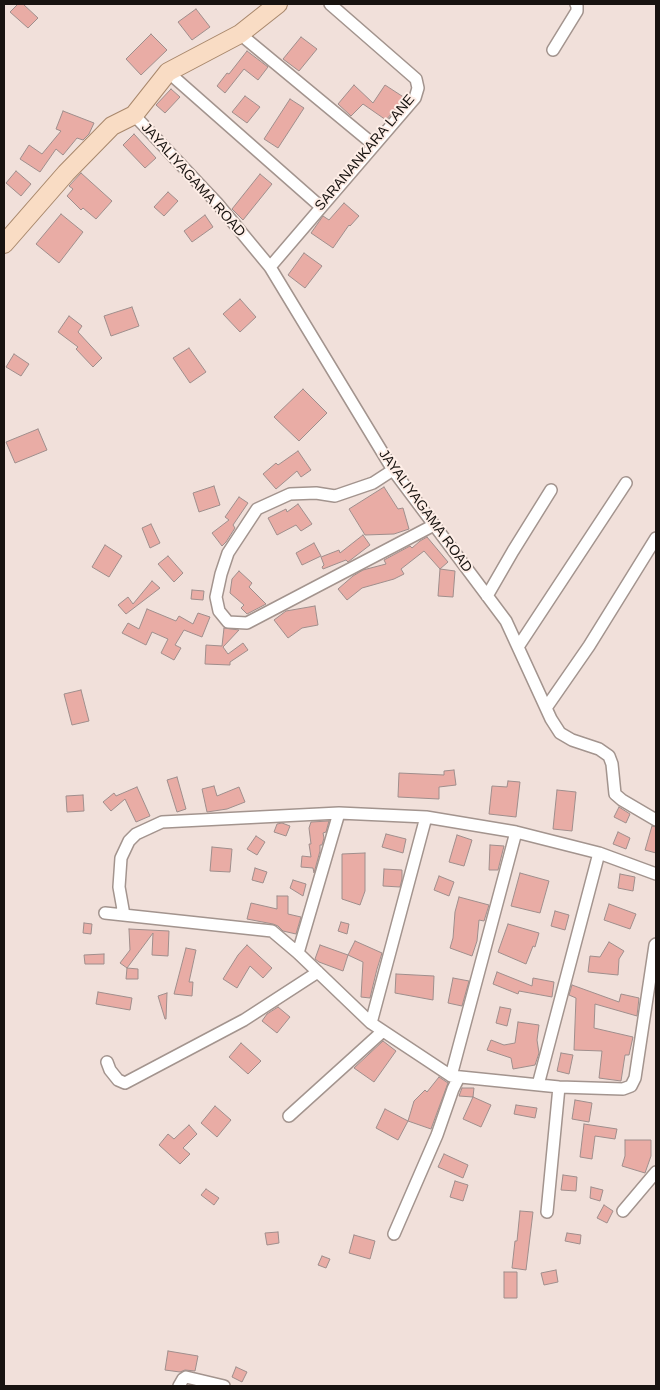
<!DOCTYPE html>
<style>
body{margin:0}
#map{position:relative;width:660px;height:1390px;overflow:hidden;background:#f1e0da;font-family:Arial,sans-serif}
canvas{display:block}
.frame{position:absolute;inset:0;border:5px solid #181310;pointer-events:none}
</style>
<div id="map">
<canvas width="660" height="1390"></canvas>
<div class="frame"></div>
</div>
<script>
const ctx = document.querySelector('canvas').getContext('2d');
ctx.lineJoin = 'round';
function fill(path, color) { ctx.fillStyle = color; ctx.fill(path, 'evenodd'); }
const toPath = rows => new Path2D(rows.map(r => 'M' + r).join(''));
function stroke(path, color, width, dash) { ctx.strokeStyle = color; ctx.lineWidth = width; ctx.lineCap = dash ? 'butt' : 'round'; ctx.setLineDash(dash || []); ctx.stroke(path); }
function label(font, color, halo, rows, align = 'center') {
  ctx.font = font + ' Arial,sans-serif'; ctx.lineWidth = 4; ctx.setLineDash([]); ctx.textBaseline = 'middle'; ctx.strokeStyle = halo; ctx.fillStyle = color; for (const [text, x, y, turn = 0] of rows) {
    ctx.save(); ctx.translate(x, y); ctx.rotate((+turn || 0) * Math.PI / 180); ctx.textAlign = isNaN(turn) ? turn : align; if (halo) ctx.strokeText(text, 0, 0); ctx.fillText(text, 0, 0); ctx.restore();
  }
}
const building = toPath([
 [18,4,23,4,38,18,28,28,10,12,18,4],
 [196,9,210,27,192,40,178,22,196,9],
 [151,34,167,50,141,75,126,59,151,34],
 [301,37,317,49,299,71,283,59,301,37],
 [247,51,268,67,258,80,244,69,225,93,217,86,227,73,229,74,247,51],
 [354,85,373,103,385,85,405,98,386,120,363,104,351,116,338,104,354,85],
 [171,89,180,97,165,113,156,105,171,89],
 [245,96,260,107,247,123,232,112,245,96],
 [290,99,304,108,278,148,264,139,290,99],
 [63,111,94,123,89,134,83,140,77,138,63,155,56,149,40,172,20,159,29,145,42,154,61,131,56,129,63,111],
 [134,134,156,158,145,168,123,145,134,134],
 [16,171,31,184,21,196,6,183,16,171],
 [81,173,112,201,96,219,83,208,81,210,67,196,73,189,69,186,81,173],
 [260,174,272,184,243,220,232,209,260,174],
 [168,192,178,201,164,216,154,207,168,192],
 [344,203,359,216,350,226,349,225,333,248,311,233,323,216,329,220,344,203],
 [61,214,83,232,59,263,36,244,61,214],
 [205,215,213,227,192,242,184,231,205,215],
 [304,253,322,266,305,288,288,275,304,253],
 [240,299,256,317,240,332,223,314,240,299],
 [132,307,139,326,111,336,104,316,132,307],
 [69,316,82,326,78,332,102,358,93,367,76,349,78,347,58,332,69,316],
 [189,348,206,372,190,383,173,358,189,348],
 [14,354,29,364,21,376,6,367,14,354],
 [303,389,327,413,299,441,274,417,303,389],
 [38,429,47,450,15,463,6,442,38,429],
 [298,451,311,470,301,477,297,471,276,489,263,474,276,463,278,465,298,451],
 [214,486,220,505,199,512,193,493,214,486],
 [384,487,398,509,403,508,409,529,394,534,365,535,349,509,384,487],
 [239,497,248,503,233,525,235,528,226,542,222,546,212,533,229,520,225,517,239,497],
 [298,504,312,524,301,531,296,525,277,535,268,518,286,509,287,512,298,504],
 [151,524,160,543,150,548,142,528,151,524],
 [363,535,370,545,348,562,346,560,323,569,322,567,324,565,321,557,339,550,340,553,363,535],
 [427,537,448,562,440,569,424,551,401,569,404,574,394,579,362,588,347,600,338,589,353,576,363,570,386,564,384,560,410,546,412,548,420,541,427,537],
 [314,543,321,556,302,565,296,553,314,543],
 [105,545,122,556,109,577,92,567,105,545],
 [168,556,183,573,174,582,158,564,168,556],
 [440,569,455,571,453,597,438,596,440,569],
 [239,571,252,583,249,587,266,604,247,614,241,608,244,605,230,593,232,579,239,571],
 [152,581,160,588,126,614,118,605,128,597,133,604,152,581],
 [192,590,204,591,203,600,191,599,192,590],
 [315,606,318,625,302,628,288,638,274,620,286,611,315,606],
 [147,609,176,621,179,616,193,624,198,613,210,617,202,637,184,630,175,645,181,648,174,660,161,653,168,639,152,632,146,645,122,633,128,623,139,629,147,609],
 [224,628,239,630,223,647,228,654,243,643,248,650,230,662,230,665,205,664,206,645,222,646,224,628],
 [81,690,89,721,72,725,64,694,81,690],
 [454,770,456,785,439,787,439,799,398,797,399,773,444,775,444,771,454,770],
 [177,777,186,809,177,812,167,780,177,777],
 [508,781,520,782,516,817,489,814,492,786,507,787,508,781],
 [214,786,217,796,239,787,245,802,227,809,207,812,202,789,214,786],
 [137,787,150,816,136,822,125,799,111,811,103,802,114,793,116,796,137,787],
 [557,790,576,792,572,831,553,829,557,790],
 [83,795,84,811,67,812,66,796,83,795],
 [619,807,630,814,626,823,614,817,619,807],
 [329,821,326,832,323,833,324,838,322,845,320,845,320,851,314,873,313,868,301,867,302,856,311,857,309,844,311,844,309,828,311,822,329,821],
 [282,823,290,826,286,836,274,832,277,824,282,823],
 [652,826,656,827,656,853,645,850,652,826],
 [618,832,630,838,626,849,613,844,618,832],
 [386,834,406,839,403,853,382,847,386,834],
 [457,835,472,840,464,866,449,862,457,835],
 [256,836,265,842,257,855,247,849,256,836],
 [490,845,504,846,498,870,489,870,490,845],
 [212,847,232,849,230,872,210,871,212,847],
 [365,853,365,891,360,905,342,899,342,854,365,853],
 [255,868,267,872,263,883,252,880,255,868],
 [384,869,402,870,402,879,400,887,383,886,384,869],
 [520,873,549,881,540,913,511,906,520,873],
 [620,874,635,877,633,891,618,888,620,874],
 [439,876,454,882,449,896,434,890,439,876],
 [293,880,306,884,303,896,290,888,293,880],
 [277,896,288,896,288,914,301,917,296,934,283,931,278,926,273,924,247,919,251,903,277,909,277,896],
 [459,897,489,905,484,921,479,920,477,941,472,956,450,948,453,938,455,912,459,897],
 [609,904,636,914,630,929,604,920,609,904],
 [555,911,569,915,565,930,551,926,555,911],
 [341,922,349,924,347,934,338,931,341,922],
 [84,923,92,924,91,934,83,933,84,923],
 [508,924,539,933,535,947,533,946,526,964,498,952,508,924],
 [129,929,169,931,168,956,152,955,153,933,127,968,120,963,130,950,129,929],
 [355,941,382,953,377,969,370,998,361,997,363,962,348,955,355,941],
 [609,942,624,951,619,959,618,975,588,972,590,956,600,957,609,942],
 [247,945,272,968,263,978,250,966,237,988,223,979,238,955,247,945],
 [320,945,348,955,343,971,319,962,315,959,320,945],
 [186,948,196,950,189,982,193,982,192,996,174,994,186,948],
 [104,954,104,964,85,964,84,955,104,954],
 [127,968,138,969,138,979,126,979,127,968],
 [497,972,532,986,533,978,554,982,552,997,519,991,518,994,493,984,497,972],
 [396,974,434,976,433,1000,395,993,396,974],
 [453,978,469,981,462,1006,448,1003,453,978],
 [572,985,619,1002,621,994,639,998,637,1016,595,1004,594,1028,633,1037,629,1055,625,1055,621,1081,599,1078,602,1051,574,1050,576,998,569,995,572,985],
 [98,992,132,998,130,1010,96,1004,98,992],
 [167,993,166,1019,165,1019,158,996,167,993],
 [278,1007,290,1017,277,1033,262,1021,267,1014,278,1007],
 [500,1007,511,1009,507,1026,496,1023,500,1007],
 [518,1022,539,1025,537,1040,539,1053,535,1065,513,1069,511,1058,487,1050,491,1040,504,1045,515,1043,518,1022],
 [383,1041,396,1051,374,1082,354,1068,383,1041],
 [241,1043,261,1061,248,1074,229,1057,241,1043],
 [561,1053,573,1055,569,1074,557,1071,561,1053],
 [439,1077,448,1083,431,1129,408,1121,414,1101,425,1090,427,1092,439,1077],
 [462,1088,474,1088,473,1097,459,1096,462,1088],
 [473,1097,491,1105,481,1127,463,1119,473,1097],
 [575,1100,592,1103,589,1122,572,1119,575,1100],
 [516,1105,537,1108,535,1118,514,1114,516,1105],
 [215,1106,231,1120,217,1137,201,1123,215,1106],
 [385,1109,408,1121,398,1140,376,1128,385,1109],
 [584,1124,617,1129,615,1139,595,1136,592,1159,580,1157,584,1124],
 [189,1125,197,1134,183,1148,190,1154,180,1164,159,1145,168,1134,174,1139,189,1125],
 [625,1140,651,1140,651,1156,645,1173,622,1166,625,1156,625,1140],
 [444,1154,468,1165,463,1178,438,1167,444,1154],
 [563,1175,577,1177,576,1191,561,1190,563,1175],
 [455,1181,468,1185,463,1201,450,1197,455,1181],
 [591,1187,603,1190,600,1201,590,1198,591,1187],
 [206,1189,219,1198,214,1205,201,1195,206,1189],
 [604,1205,613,1211,607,1223,597,1218,604,1205],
 [520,1211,533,1212,526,1270,512,1268,515,1241,517,1241,520,1211],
 [278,1232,279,1243,267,1245,265,1233,278,1232],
 [567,1233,581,1235,580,1244,565,1241,567,1233],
 [354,1235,375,1241,370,1259,349,1253,354,1235],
 [322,1256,330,1259,326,1268,318,1265,322,1256],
 [556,1270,558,1282,544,1285,541,1273,556,1270],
 [504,1272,517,1272,517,1298,504,1298,504,1272],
 [168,1351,198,1356,195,1371,185,1370,180,1372,165,1370,168,1351],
 [236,1367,247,1372,242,1382,232,1377,236,1367]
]);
fill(building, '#e9aca5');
stroke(building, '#9f8e8c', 1);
const street = toPath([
 [240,34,374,145],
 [553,50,577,11,577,6,576,4],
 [168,72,321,207],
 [134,115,217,203,270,267,393,470,506,621,551,719,560,733,572,740,599,749,609,756,612,764,615,794,622,800,656,820],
 [270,267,415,98,418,88,416,79,330,4],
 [393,470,373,483,335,496,316,493,290,494,257,509,228,553,221,574,216,597,219,611,228,622,247,623,434,525],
 [487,596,513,551,551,490],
 [518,647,626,483],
 [546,708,589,646,656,538],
 [105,913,272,931,298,953,371,1023,451,1076,559,1087,623,1089,631,1086,635,1078,655,945,656,944],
 [124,915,119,887,121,858,129,841,136,834,162,822,339,813,426,817,516,832,599,853,656,874],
 [298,953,339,813],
 [371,1023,426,817],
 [107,1062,110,1070,118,1080,125,1083,244,1020,318,972],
 [451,1076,516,832],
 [538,1085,599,853],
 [289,1116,383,1031],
 [623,1211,656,1172],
 [547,1212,559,1087],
 [394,1234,437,1135,453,1089,459,1077],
 [179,1386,183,1379,186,1377,224,1386]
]);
const primary = toPath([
 [4,244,66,173,112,126,134,115,168,72,240,34,278,4]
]);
stroke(street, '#a3948e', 14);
stroke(primary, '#a8876b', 20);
stroke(street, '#fff', 11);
stroke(primary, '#f9dcc4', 18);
label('14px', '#181310', '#feeee7', [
 ["SARANANKARA LANE",365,153,-50],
 ["JAYALIYAGAMA ROAD",193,180,48],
 ["JAYALIYAGAMA ROAD",425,511,54]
]);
</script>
